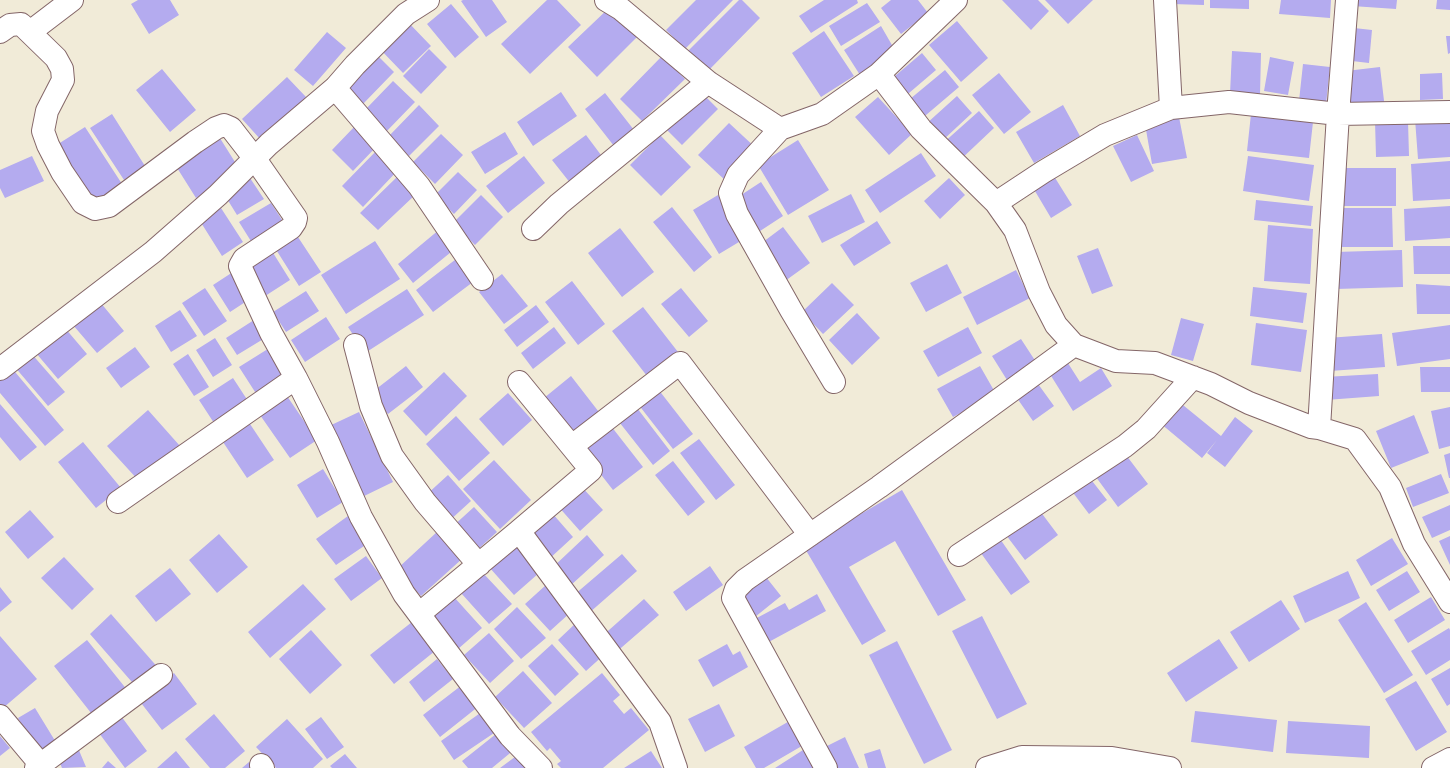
<!DOCTYPE html>
<style>
body{margin:0}
canvas{display:block;background:#f1ebd8}
</style>
<canvas width="1450" height="768"></canvas>
<script>
const ctx = document.querySelector('canvas').getContext('2d');
ctx.lineJoin = 'round';
function fill(path, color) { ctx.fillStyle = color; ctx.fill(path, 'evenodd'); }
const toPath = rows => new Path2D(rows.map(r => 'M' + r).join(''));
function stroke(path, color, width, dash) { ctx.strokeStyle = color; ctx.lineWidth = width; ctx.lineCap = dash ? 'butt' : 'round'; ctx.setLineDash(dash || []); ctx.stroke(path); }
fill(toPath([
 [138,0,170,0,179,15,149,34,131,4],
 [463,0,492,0,507,22,486,37,461,1],
 [547,0,557,0,581,25,530,74,501,44],
 [696,0,733,0,685,49,666,30],
 [739,0,742,0,760,18,708,71,688,51],
 [824,0,857,0,858,3,811,33,799,16],
 [891,0,918,0,928,13,901,34,881,8],
 [1002,0,1038,0,1049,11,1031,30],
 [1045,0,1093,0,1068,24],
 [1172,0,1204,0,1204,5,1172,4],
 [1210,0,1249,0,1249,9,1210,8],
 [1281,0,1331,0,1330,18,1279,14],
 [1353,0,1397,0,1396,9,1352,6],
 [1437,0,1450,0,1450,10,1436,9],
 [867,3,880,22,841,46,829,26],
 [451,4,479,37,455,58,427,24],
 [611,6,639,35,597,77,568,47],
 [406,20,431,46,403,73,378,47],
 [957,21,988,58,961,82,929,45],
 [881,26,896,52,860,75,844,50],
 [1354,28,1372,30,1369,63,1352,61],
 [824,31,854,76,821,97,792,53],
 [327,32,346,48,313,86,294,70],
 [1446,36,1450,36,1450,53,1448,54],
 [429,49,447,67,421,94,403,76],
 [1232,51,1261,53,1260,95,1230,94],
 [374,52,394,72,362,105,342,85],
 [922,53,936,70,902,99,888,82],
 [662,56,685,79,642,121,620,99],
 [1270,57,1294,62,1288,95,1264,91],
 [1303,64,1330,67,1326,104,1299,101],
 [1380,67,1385,109,1351,112,1346,71],
 [162,69,196,110,170,132,136,90],
 [945,70,959,87,919,121,904,104],
 [999,73,1031,112,1004,134,972,95],
 [1442,73,1443,99,1420,100,1420,74],
 [287,77,306,97,261,140,242,119],
 [393,81,415,102,385,133,364,111],
 [561,92,577,116,533,146,517,122],
 [605,93,634,130,614,146,585,109],
 [703,94,718,109,682,145,667,130],
 [957,96,972,113,942,141,926,124],
 [878,97,912,134,889,155,855,117],
 [419,105,439,126,409,156,389,136],
 [1063,105,1080,136,1034,163,1016,132],
 [979,111,994,128,958,162,942,144],
 [112,114,145,166,124,180,90,128],
 [1251,114,1313,122,1309,158,1247,151],
 [1179,117,1187,158,1152,164,1145,124],
 [1450,117,1450,157,1418,159,1415,119],
 [1375,121,1408,121,1409,156,1376,157],
 [729,123,757,149,726,181,698,155],
 [356,125,377,146,353,171,332,150],
 [85,127,124,187,94,207,55,146],
 [505,132,518,154,485,174,471,152],
 [441,134,463,155,435,184,413,162],
 [218,135,240,170,196,198,174,163],
 [586,135,604,159,571,184,552,160],
 [660,135,691,167,661,196,630,165],
 [1137,135,1154,171,1131,182,1113,146],
 [798,140,829,190,788,215,758,165],
 [379,148,400,168,363,207,342,186],
 [921,153,936,176,880,213,865,190],
 [32,156,44,181,5,198,0,188,0,170],
 [524,156,545,183,508,213,486,186],
 [1248,156,1314,165,1309,201,1243,191],
 [1450,161,1450,199,1413,201,1411,164],
 [1337,168,1396,168,1396,206,1337,206],
 [458,172,477,190,454,214,435,195],
 [1052,173,1072,205,1051,218,1032,186],
 [397,177,415,195,378,230,360,213],
 [250,178,264,199,237,215,224,194],
 [949,178,965,195,940,219,924,201],
 [761,182,783,216,757,233,735,199],
 [851,194,865,222,822,243,808,216],
 [481,195,503,217,475,245,453,223],
 [718,195,744,239,719,254,693,210],
 [1256,200,1313,206,1311,226,1254,220],
 [271,203,286,226,254,246,239,222],
 [1450,206,1450,238,1405,241,1404,209],
 [672,207,712,257,694,272,653,222],
 [221,208,243,242,222,256,200,221],
 [1334,208,1392,208,1393,247,1335,247],
 [877,221,891,243,854,266,840,245],
 [1268,225,1313,229,1310,284,1264,281],
 [783,227,810,263,785,281,759,245],
 [620,228,654,272,622,297,588,253],
 [440,229,456,248,413,283,398,264],
 [296,234,321,272,299,286,275,248],
 [375,241,400,279,346,314,321,275],
 [1413,246,1450,246,1450,274,1414,274],
 [270,248,290,280,262,298,243,266],
 [1098,248,1113,286,1092,294,1077,256],
 [1402,250,1403,287,1336,289,1335,252],
 [460,256,477,279,433,312,416,290],
 [947,264,962,293,926,312,910,283],
 [236,270,253,297,230,312,213,285],
 [1016,270,1030,298,977,325,963,297],
 [502,274,528,306,504,324,479,292],
 [572,281,605,324,578,345,545,302],
 [832,283,854,305,823,334,802,312],
 [1416,284,1450,286,1450,314,1417,314],
 [1253,287,1307,293,1303,323,1250,316],
 [205,288,227,321,204,336,182,303],
 [681,288,708,321,689,337,661,304],
 [407,289,424,315,365,353,348,327],
 [306,291,319,311,286,332,273,312],
 [100,302,124,331,97,353,73,325],
 [536,305,549,322,517,347,504,330],
 [643,307,678,352,647,376,612,331],
 [180,310,197,336,171,352,155,326],
 [857,313,880,338,852,365,829,340],
 [326,317,340,339,305,362,291,340],
 [1181,318,1204,324,1193,361,1171,355],
 [254,320,265,338,237,355,226,338],
 [1256,323,1307,330,1301,372,1251,365],
 [1450,325,1450,359,1397,366,1392,333],
 [554,327,566,343,533,369,521,353],
 [968,327,982,353,938,377,923,351],
 [65,328,87,354,58,379,36,353],
 [1382,334,1385,367,1330,371,1327,338],
 [215,338,232,365,213,377,196,350],
 [1021,339,1036,362,1007,380,992,356],
 [135,347,150,367,121,388,106,368],
 [271,347,289,374,257,395,239,367],
 [30,352,65,392,48,406,14,366],
 [188,354,209,387,194,396,173,364],
 [1066,360,1080,382,1101,368,1112,386,1073,411,1048,371],
 [10,366,64,430,45,446,0,393,0,374],
 [406,366,423,387,388,414,371,393],
 [980,366,996,394,953,417,937,389],
 [1420,367,1450,367,1450,392,1421,392],
 [444,372,467,396,426,436,403,411],
 [1378,374,1379,396,1326,400,1324,377],
 [571,376,602,416,575,437,544,398],
 [1033,377,1054,406,1033,421,1012,391],
 [233,378,248,401,214,423,199,400],
 [658,389,693,434,673,449,638,404],
 [508,393,532,420,503,446,479,419],
 [287,396,317,440,290,458,260,415],
 [1178,401,1221,436,1235,417,1253,431,1225,467,1207,453,1217,440,1202,458,1160,423],
 [0,404,37,447,20,461,0,437],
 [634,404,670,451,653,465,616,418],
 [1450,407,1450,446,1439,449,1431,411],
 [148,410,180,446,139,481,107,446],
 [359,412,393,482,360,498,327,427],
 [1414,415,1429,453,1391,468,1376,431],
 [456,416,490,453,459,481,426,444],
 [248,421,274,460,247,478,221,439],
 [611,426,643,467,613,490,581,449],
 [699,439,735,485,716,500,680,453],
 [83,442,121,488,96,508,58,462],
 [1123,451,1148,484,1118,507,1093,473],
 [1450,453,1450,478,1449,478,1444,455],
 [494,460,531,500,500,529,463,489],
 [673,461,705,502,688,516,655,475],
 [323,469,343,502,317,518,297,485],
 [1441,474,1449,493,1413,507,1406,488],
 [448,475,471,501,448,522,425,496],
 [1089,477,1107,500,1089,514,1071,490],
 [580,485,603,510,580,531,557,505],
 [902,490,966,600,938,616,895,541,849,567,886,631,862,645,804,547],
 [1450,505,1450,530,1432,538,1422,517],
 [474,507,497,532,475,552,452,527],
 [30,510,54,537,28,559,5,532],
 [1040,511,1058,535,1025,560,1006,535],
 [552,513,573,537,548,560,526,537],
 [348,516,367,544,336,565,316,539],
 [438,531,463,558,421,596,397,569],
 [219,534,248,567,217,593,189,560],
 [587,535,604,555,570,586,552,568],
 [998,536,1030,582,1011,595,978,549],
 [1450,536,1450,565,1439,541],
 [1392,538,1408,564,1371,586,1356,560],
 [514,545,539,573,514,595,489,567],
 [622,554,637,571,589,613,574,595],
 [366,556,382,578,351,601,334,579],
 [64,557,94,589,72,610,41,578],
 [710,566,723,585,686,611,673,592],
 [170,568,191,594,156,622,135,596],
 [1348,571,1360,598,1305,623,1293,596],
 [1407,571,1420,592,1389,611,1376,590],
 [762,572,781,596,755,617,736,594],
 [483,573,512,604,489,624,461,593],
 [303,584,326,609,270,658,248,632],
 [546,585,571,612,550,631,525,604],
 [0,587,12,602,0,612],
 [817,594,826,611,765,644,753,620,785,603,789,610],
 [454,597,482,628,458,649,430,619],
 [1431,597,1445,620,1408,643,1394,620],
 [644,599,659,615,614,654,600,638],
 [1281,600,1300,629,1249,662,1230,632],
 [1366,602,1413,675,1384,693,1338,620],
 [517,607,546,638,521,659,494,629],
 [111,614,160,670,138,689,90,634],
 [982,616,1027,704,997,719,952,631],
 [412,622,435,651,394,684,370,655],
 [577,622,606,653,586,671,558,640],
 [1449,628,1450,630,1450,660,1426,675,1411,651],
 [311,630,342,665,310,694,279,659],
 [489,633,514,661,490,683,464,655],
 [0,636,37,679,3,708,0,705],
 [1219,639,1238,668,1186,702,1167,673],
 [87,640,128,691,95,718,54,666],
 [897,641,952,750,924,764,869,655],
 [552,644,579,674,555,696,528,666],
 [727,644,733,655,740,651,748,667,713,687,698,660],
 [437,659,453,679,424,702,409,682],
 [1450,668,1450,704,1447,706,1431,679],
 [523,671,552,703,524,728,495,697],
 [174,673,197,704,162,730,138,699],
 [602,673,620,695,613,701,624,714,631,708,649,730,603,768,561,768,557,764,561,761,550,748,547,751,531,732],
 [1416,681,1447,732,1416,751,1385,699],
 [462,685,479,706,440,737,423,715],
 [719,704,735,736,705,752,688,719],
 [35,708,57,744,39,754,18,718],
 [483,711,497,731,454,760,441,741],
 [1195,711,1277,720,1273,752,1191,742],
 [214,714,245,751,225,768,210,768,185,739],
 [121,716,147,751,125,768,99,733],
 [321,717,344,747,327,759,305,729],
 [287,719,323,759,313,768,276,768,256,747],
 [793,719,807,743,764,768,756,768,744,747],
 [1288,721,1370,726,1369,758,1286,753],
 [501,730,515,749,492,768,468,768,462,761],
 [0,736,10,748,0,756],
 [845,737,859,768,835,768,825,747],
 [78,748,86,767,62,768,57,756],
 [880,749,886,768,868,768,864,754],
 [803,750,814,768,775,768],
 [176,751,190,768,157,768],
 [651,751,662,768,624,768],
 [345,754,357,768,332,768,330,766],
 [519,754,529,768,500,768],
 [108,761,116,768,102,768],
 [249,762,254,768,242,768]
]), '#b4abef');
const street = toPath([
 [606,0,621,9,708,82,780,129,822,114,879,74,956,0],
 [1165,0,1171,108],
 [0,32,10,25,21,24,56,58,62,69,63,80,47,111,43,131,48,145,62,172,83,203,95,209,109,206,195,142,216,128,224,125,231,128,255,159,296,218,295,222,291,228,244,259,240,266,271,333,296,378,328,442,361,517,404,594,510,736,541,768],
 [30,32,72,0],
 [879,74,921,129,996,203,1015,230,1039,292,1056,325,1074,345,1116,361,1155,363,1211,384,1249,403,1311,427,1319,428,1355,439,1390,487,1414,544,1450,602],
 [335,88,419,186,482,279],
 [780,129,738,175,730,193,737,214,791,310,834,382],
 [996,203,1043,172,1105,135,1171,108,1229,102,1338,114,1450,112],
 [533,229,559,204,708,82],
 [355,345,371,406,392,456,425,502,479,565],
 [0,369,153,252,218,195,269,144,335,88,355,65,406,14,428,0],
 [519,382,591,470,519,531],
 [1319,428,1338,114,1347,0],
 [572,446,680,363,810,535],
 [118,502,296,378],
 [959,555,1125,446,1146,429,1193,377],
 [419,614,519,531,660,722,676,768],
 [0,716,41,765],
 [261,765,263,768],
 [36,768,161,675],
 [826,768,733,598,736,589,745,580,879,487,1074,345]
]);
const secondary = toPath([
 [987,768,1022,757,1112,758,1170,768],
 [1433,768,1450,759]
]);
stroke(street, '#846668', 24);
stroke(secondary, '#846668', 24);
stroke(street, '#fff', 22);
stroke(secondary, '#fff', 22);
</script>
